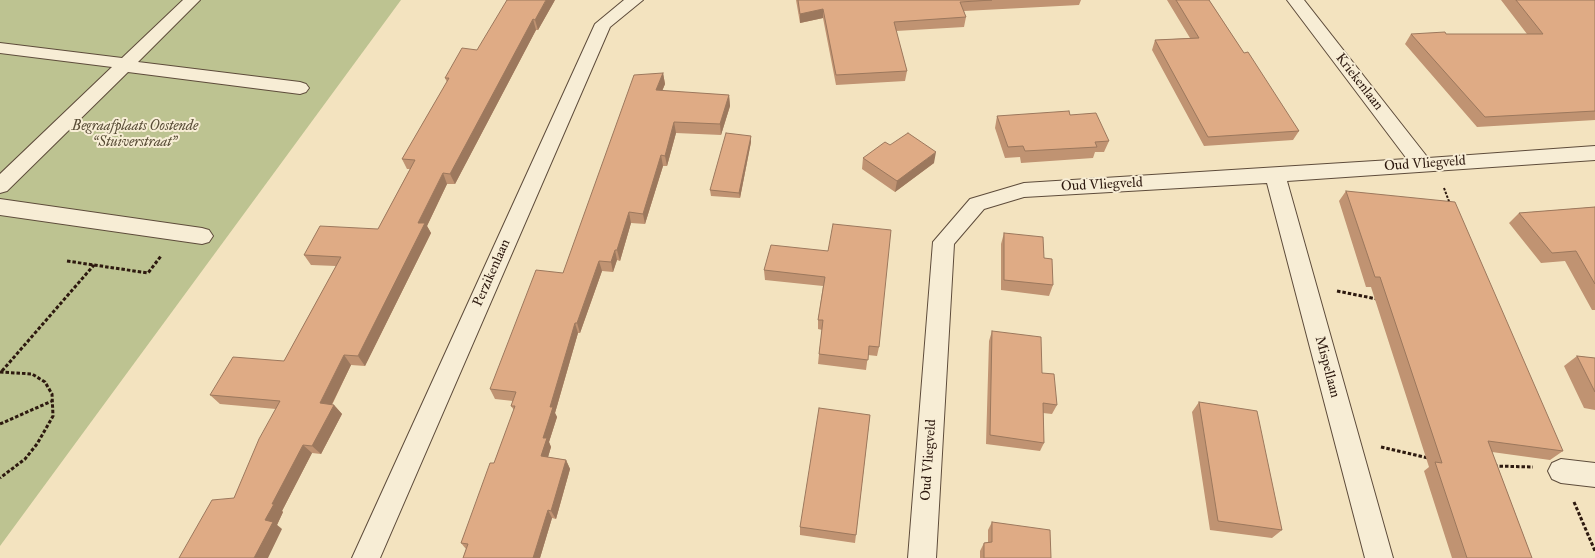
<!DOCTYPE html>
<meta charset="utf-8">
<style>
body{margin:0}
canvas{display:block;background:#f3e3bf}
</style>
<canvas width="1595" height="558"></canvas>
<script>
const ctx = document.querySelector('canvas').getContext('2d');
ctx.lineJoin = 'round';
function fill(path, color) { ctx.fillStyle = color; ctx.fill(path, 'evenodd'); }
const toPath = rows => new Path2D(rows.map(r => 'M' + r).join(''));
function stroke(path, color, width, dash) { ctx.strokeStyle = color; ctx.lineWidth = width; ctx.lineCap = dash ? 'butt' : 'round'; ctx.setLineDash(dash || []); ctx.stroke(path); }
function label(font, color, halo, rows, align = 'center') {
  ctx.font = font + ' "IM FELL Great Primer",serif'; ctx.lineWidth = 4; ctx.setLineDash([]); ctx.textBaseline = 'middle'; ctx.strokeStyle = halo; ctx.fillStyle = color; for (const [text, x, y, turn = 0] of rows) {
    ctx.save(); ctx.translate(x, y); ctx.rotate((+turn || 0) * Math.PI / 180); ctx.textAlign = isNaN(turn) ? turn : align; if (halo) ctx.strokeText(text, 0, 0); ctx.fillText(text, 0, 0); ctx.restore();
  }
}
fill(toPath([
 [0,0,401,0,0,546]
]), '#bdc391');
const minor = toPath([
 [183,0,200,0,138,62,300,82,306,84,309,88,306,92,300,94,128,72,7,191,0,193,0,174,112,67,0,53,0,43,122,58,183,0],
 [624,0,643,0,610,27,380,558,352,558,595,24,624,0],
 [1287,0,1304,0,1428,158,1595,146,1595,160,1287,181,1393,558,1365,558,1267,183,1024,197,984,209,954,244,936,558,908,558,933,242,970,199,1024,183,1407,159,1287,0],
 [0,199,202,228,209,230,213,236,209,242,202,244,0,215,0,199],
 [1561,459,1595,463,1595,487,1561,483,1552,479,1548,471,1552,463,1561,459]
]);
stroke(minor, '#5e4c3b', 2);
stroke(toPath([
 [1444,188,1450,204]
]), '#2d190f', 2, [2.5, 1.5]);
stroke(toPath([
 [67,261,148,273,161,256],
 [1337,291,1377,299],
 [2,371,94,265],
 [0,372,32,374,45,382,52,394,53,416,37,444,25,459,0,478],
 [0,424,52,401],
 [1381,447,1428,458],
 [1494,466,1533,467],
 [1574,502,1595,551]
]), '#2d190f', 3, [3.5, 2]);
fill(minor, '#f7edd5');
fill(toPath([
 [555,0,538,30,536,30,455,184,447,184,427,226,431,233,365,366,351,365,332,405,334,405,342,414,321,454,312,453,282,511,283,512,277,525,282,529,234,498,276,409,220,404,210,395,284,361,336,266,311,265,304,255,378,229,410,169,407,169,402,159,447,82,445,78,477,50],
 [796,0,1081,0,1079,5,964,11,966,17,964,27,896,31,907,71,905,81,836,85,823,18,800,23],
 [1167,0,1209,0,1244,53,1299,131,1293,140,1204,146,1152,50,1155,40,1190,38],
 [1501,0,1595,0,1595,120,1477,127,1405,44,1411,34,1527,34],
 [663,73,665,84,662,91,729,95,730,106,721,135,676,133,667,166,663,166,645,224,631,223,620,261,617,260,613,272,602,271,580,333,578,333,555,413,557,417,549,442,551,447,548,457,566,460,570,469,556,519,552,518,540,558,463,558,466,549,461,543,494,463,514,410,511,406,513,401,495,399,490,389,563,273],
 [1070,115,1109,141,1104,152,1095,152,1093,158,1021,163,1020,157,1005,158,995,128,997,116],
 [751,142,740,198,711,196,710,190],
 [890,145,934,163,895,192,862,169,863,158],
 [1346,191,1563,451,1550,460,1492,452,1532,558,1452,558,1424,471,1429,467,1371,287,1366,287,1339,201],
 [1595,207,1595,310,1592,310,1565,261,1541,263,1509,223,1519,213],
 [1004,233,1044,258,1053,285,1049,296,1001,290,1001,244],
 [828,251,879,347,877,356,868,355,866,370,818,364,819,354,822,330,818,329,818,320,823,286,765,280,764,270],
 [992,331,1042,373,1057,405,1052,414,1043,413,1044,443,1040,451,986,444,989,341],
 [1577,356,1595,358,1595,410,1584,408,1564,366],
 [1199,402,1282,530,1272,538,1210,530,1192,412],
 [870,415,855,543,800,535,800,527],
 [992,522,1051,558,980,558,980,551,984,543,988,542,988,530]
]), '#c09372');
fill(toPath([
 [546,0,555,0,538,30,535,20],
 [823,9,823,18,800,23,800,14],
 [533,19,536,30,455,184,450,174],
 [663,73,665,84,658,101,656,90],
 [729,95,730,106,721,135,720,124],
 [674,122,676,133,667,166,665,156],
 [751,136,751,142,740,198,739,193],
 [936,152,934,163,895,192,897,181],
 [661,155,663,166,645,224,643,214],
 [443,173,447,184,427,226,431,233,365,366,358,356,418,223],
 [629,212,631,223,620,261,617,250],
 [615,250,617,260,613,272,611,262],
 [599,261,602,271,580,333,577,323],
 [575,323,578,333,555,413,557,417,549,442,551,447,546,464,541,456,543,438,550,407],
 [344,355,351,365,328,412,320,403],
 [334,405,342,414,321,454,312,446],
 [303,445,312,453,282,511,283,512,277,525,282,529,268,558,254,558,265,520,272,504],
 [566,460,570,469,556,519,551,511],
 [548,510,552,518,540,558,533,558]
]), '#9c785d');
const building = toPath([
 [507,0,546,0,535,20,533,19,450,174,443,173,418,223,425,223,358,356,344,355,320,403,334,405,312,446,303,445,272,504,274,504,265,520,273,522,254,558,179,558,212,500,234,498,259,439,280,401,210,395,233,357,284,361,341,257,304,255,320,226,378,229,415,160,402,159,449,78,445,78,462,48,477,50,507,0],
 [798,0,992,0,960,2,966,17,894,22,907,71,836,75,823,9,800,14,798,0],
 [1176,0,1209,0,1244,53,1248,52,1299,131,1208,137,1155,40,1199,38,1176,0],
 [1516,0,1595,0,1595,111,1485,117,1411,34,1445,32,1446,34,1543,34,1516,0],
 [663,73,656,90,729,95,720,124,674,122,665,156,661,155,643,214,629,212,617,250,615,250,611,262,599,261,577,323,575,323,550,407,553,407,543,438,547,438,541,456,566,460,551,511,548,510,533,558,463,558,468,544,461,543,490,463,494,463,515,406,511,406,516,392,490,389,536,270,563,273,634,75,663,73],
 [1069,111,1070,115,1096,113,1109,141,1095,142,1097,147,1025,151,1023,146,1008,147,997,116,1069,111],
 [726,133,751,136,739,193,710,190,726,133],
 [908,133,936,152,897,181,863,158,885,142,890,145,908,133],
 [1346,191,1455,202,1563,451,1488,441,1532,558,1467,558,1435,462,1442,463,1380,277,1375,277,1346,191],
 [1595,207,1595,284,1576,251,1552,253,1519,213,1595,207],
 [833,224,891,230,879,347,869,346,868,360,819,354,823,320,818,320,825,277,764,270,771,245,828,251,833,224],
 [1004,233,1043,237,1044,258,1052,259,1053,285,1004,280,1004,233],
 [992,331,1041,337,1042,373,1054,374,1057,405,1043,403,1044,443,990,435,992,331],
 [1577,356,1595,358,1595,392,1577,356],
 [1199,402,1257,411,1282,530,1218,521,1199,402],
 [819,408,870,415,856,535,800,527,819,408],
 [992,522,1050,530,1051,558,984,558,984,543,992,542,992,522]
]);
fill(building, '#dfab85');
stroke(building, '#9c785d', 1);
label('14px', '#2d190f', '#f7edd5', [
 ["Kriekenlaan",1359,82,52],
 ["Oud Vliegveld",1425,164,-4],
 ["Oud Vliegveld",1102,185,-3],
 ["Perzikenlaan",492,273,-66],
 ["Mispellaan",1327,367,75],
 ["Oud Vliegveld",929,460,-86]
]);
label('italic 14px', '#584c36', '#f7edd5', [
 ["Begraafplaats Oostende",135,127],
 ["“Stuiverstraat”",135,143]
]);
</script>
